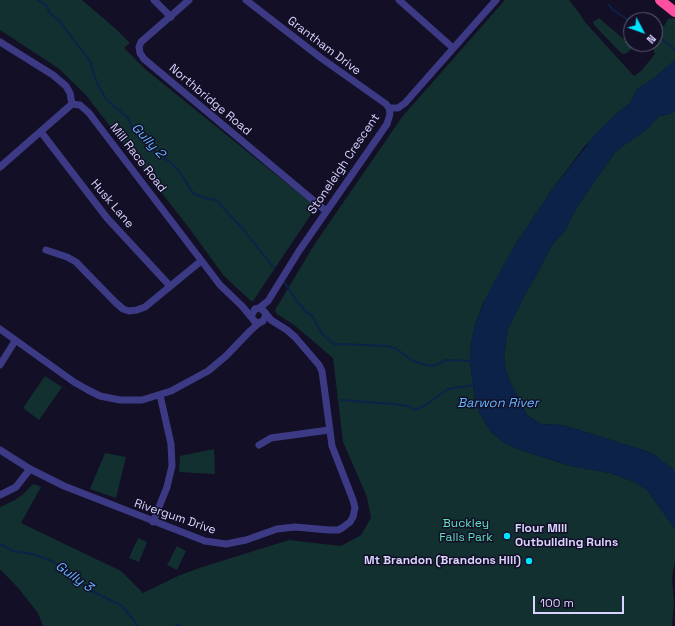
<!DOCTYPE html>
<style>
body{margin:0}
#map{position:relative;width:675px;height:626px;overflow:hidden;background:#130f26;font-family:"Space Grotesk",sans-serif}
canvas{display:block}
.north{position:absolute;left:623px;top:12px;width:40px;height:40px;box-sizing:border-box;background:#130f26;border:1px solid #625e7d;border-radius:50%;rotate:131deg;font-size:11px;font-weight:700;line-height:16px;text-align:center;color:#d9d4ff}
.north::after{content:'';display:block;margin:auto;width:14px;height:18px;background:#00e5ff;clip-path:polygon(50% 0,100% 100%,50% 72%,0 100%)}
.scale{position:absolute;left:533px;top:596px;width:91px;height:18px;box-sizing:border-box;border:2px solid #d9d4ff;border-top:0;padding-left:5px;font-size:12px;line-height:14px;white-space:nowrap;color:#d9d4ff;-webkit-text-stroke:3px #130f26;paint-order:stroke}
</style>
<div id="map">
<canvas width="675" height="626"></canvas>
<div class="north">N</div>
<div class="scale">100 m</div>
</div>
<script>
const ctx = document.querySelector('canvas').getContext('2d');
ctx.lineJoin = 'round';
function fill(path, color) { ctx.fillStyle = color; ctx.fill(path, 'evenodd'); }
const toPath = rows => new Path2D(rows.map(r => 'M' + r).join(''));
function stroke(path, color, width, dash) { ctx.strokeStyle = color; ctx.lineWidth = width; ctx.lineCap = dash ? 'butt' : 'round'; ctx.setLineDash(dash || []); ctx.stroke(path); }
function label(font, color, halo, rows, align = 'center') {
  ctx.font = font + ' "Space Grotesk",sans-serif'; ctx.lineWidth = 3; ctx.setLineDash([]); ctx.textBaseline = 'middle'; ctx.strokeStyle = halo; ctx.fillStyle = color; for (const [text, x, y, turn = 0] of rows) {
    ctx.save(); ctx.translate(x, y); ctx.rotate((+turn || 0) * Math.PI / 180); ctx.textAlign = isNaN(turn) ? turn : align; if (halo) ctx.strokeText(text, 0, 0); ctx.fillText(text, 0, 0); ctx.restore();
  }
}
fill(toPath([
 [0,0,82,0,116,29,130,43,124,48,145,69,316,207,253,301,251,301,224,276,189,228,85,94,58,68,0,30],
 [505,0,569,0,580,14,584,21,634,76,641,71,655,54,653,48,658,41,655,39,655,23,664,26,668,19,675,18,675,60,654,78,637,89,630,103,617,113,584,147,549,194,515,245,483,304,476,322,471,342,470,361,475,401,480,414,491,432,503,442,520,450,571,466,610,473,635,482,647,490,675,529,675,560,672,578,674,602,672,626,43,626,38,613,19,589,0,569,0,507,15,500,22,495,32,485,34,484,41,487,21,523,121,571,143,593,178,576,199,568,289,540,341,546,361,535,371,518,367,497,343,442,333,358,294,325,277,314,275,310,314,245,402,117],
 [599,18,632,46,632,48,627,53,624,54,621,53,594,25,593,22],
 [675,110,675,471,652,453,573,428,561,425,541,424,527,415,510,381,506,371,504,356,508,329,524,296,534,279,552,245,564,232,577,207,601,172,616,151,648,128,659,116,670,114],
 [45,376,62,387,39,420,23,408],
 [214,449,215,474,179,472,180,456],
 [105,453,126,457,116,498,90,489],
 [138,538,147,542,139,562,129,558],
 [177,546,186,551,177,570,167,565]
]), '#12302f');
fill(toPath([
 [675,60,675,110,670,114,659,116,648,128,616,151,601,172,577,207,564,232,552,245,534,279,524,296,508,329,504,356,506,371,510,381,527,415,541,424,561,425,573,428,652,453,675,471,675,529,647,490,635,482,610,473,571,466,520,450,503,442,491,432,480,414,475,401,470,361,471,342,476,322,491,287,515,245,549,194,598,131,617,113,630,103,637,89,654,78]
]), '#0c2248');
stroke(toPath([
 [38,0,47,6,49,12,60,22,90,61,97,83,106,99,128,118,132,128,139,134,159,156,169,161,179,171,193,193,204,198,216,200,242,228,274,268],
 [609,5,612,9,631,22],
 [655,33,675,50],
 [283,280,296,300,306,312,312,315,318,327,326,338,336,345,341,344,385,346,395,348,413,361,426,365,433,366,446,360,472,361],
 [341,400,393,404,408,406,415,410,424,406,448,389,474,385],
 [0,544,13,551,32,554,52,561,73,575,90,590,122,606,135,622,137,626],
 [176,624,180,626]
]), '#0c2248', 2);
stroke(toPath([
 [154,0,171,17],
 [189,0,141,42,139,47,140,53,144,59,326,211],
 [246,0,321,58,386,104,389,108,390,114,387,124,299,251,268,301,259,308],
 [399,0,453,48],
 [0,42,53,75,66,86,70,93,72,104],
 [389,108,398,108,405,103,496,0],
 [41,132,107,218,170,286],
 [0,167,72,104,80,105,89,113,220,285,242,306,251,317],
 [46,250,67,257,76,262,115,302,123,309,129,311,137,310,145,307,201,261],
 [0,329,74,382,88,390,100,396,120,400,142,400,171,391,208,371,226,356,250,331,259,323],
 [0,365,15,341],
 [259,445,271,438,329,430],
 [0,450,30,469,64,486,205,541,226,544,246,540,277,529,295,527,329,530,338,530,342,528,350,522,353,517,355,508,353,500,332,446,322,371,319,365,295,337,287,330,271,320,263,310,259,308,255,309,251,316,254,321,259,323,263,321,266,315],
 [0,495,16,487,30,469],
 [153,522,167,487,172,466,171,444,160,395]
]), '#3d3a85', 7);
stroke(toPath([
 [660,0,675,12]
]), '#ff4fa3', 10);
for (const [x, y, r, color] of [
 [507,536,4,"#00e5ff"],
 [529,561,4,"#00e5ff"]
]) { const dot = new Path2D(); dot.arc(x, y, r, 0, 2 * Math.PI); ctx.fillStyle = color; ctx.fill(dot); stroke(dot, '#130f26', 1.5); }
label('12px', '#d9d4ff', '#130f26', [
 ["Grantham Drive",324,46,37],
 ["Northbridge Road",210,100,40],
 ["Mill Race Road",138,158,52],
 ["Stoneleigh Crescent",344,164,-56],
 ["Husk Lane",112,204,50],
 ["Rivergum Drive",175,517,19]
]);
label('12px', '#5fe0c0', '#130f26', [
 ["Buckley",466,524],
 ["Falls Park",466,538]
]);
label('bold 12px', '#d9d4ff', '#130f26', [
 ["Flour Mill",515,529],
 ["Outbuilding Ruins",515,543],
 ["Mt Brandon (Brandons Hill)",521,561,"right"]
], 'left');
label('italic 13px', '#62b6ff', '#130f26', [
 ["Gully 2",148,141,47],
 ["Barwon River",498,403],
 ["Gully 3",74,577,35]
]);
</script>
